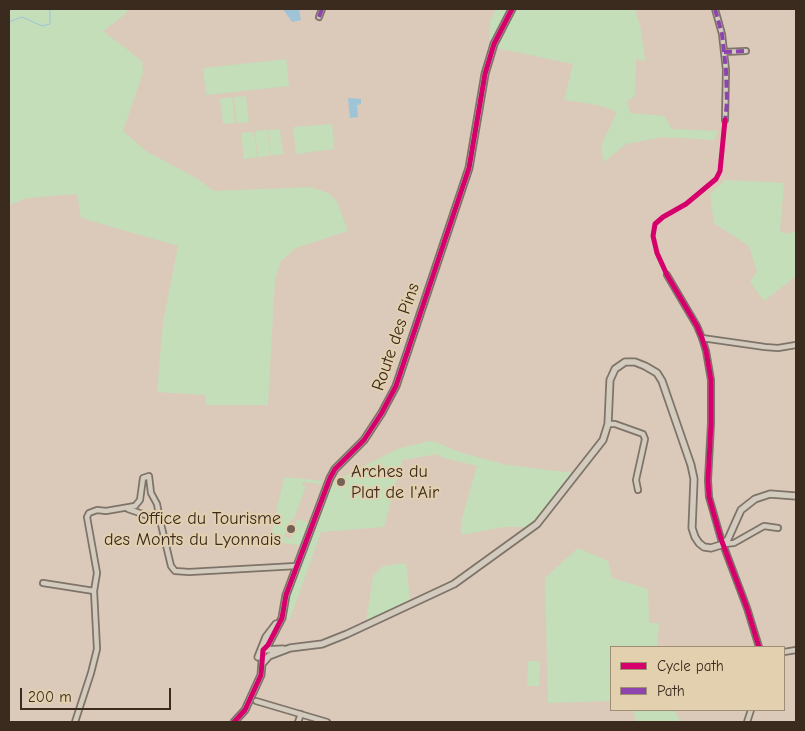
<!DOCTYPE html>
<style>
body{margin:0}
#map{position:relative;width:805px;height:731px;overflow:hidden;background:#dbcaba;font-family:"Comic Neue",sans-serif}
canvas{display:block}
.frame{position:absolute;inset:0;border:10px solid #3b2a1e;pointer-events:none}
.legend{position:absolute;left:610px;top:646px;width:175px;height:65px;box-sizing:border-box;background:#e3d0ae;border:1px solid #a08e74;margin:0;padding:6px 9px;list-style:none;font-size:15px;color:#3b2a1e}
.legend li{display:flex;align-items:center;gap:10px;height:25px}
.legend b{width:25px;border:1px solid #a08e74}
.scale{position:absolute;left:20px;top:688px;width:151px;height:22px;box-sizing:border-box;border:2px solid #3b2a1e;border-top:0;padding-left:6px;font-size:15px;line-height:18px;white-space:nowrap;color:#3b2a1e;-webkit-text-stroke:4px #e3d0ae;paint-order:stroke}
</style>
<div id="map">
<canvas width="805" height="731"></canvas>
<div class="frame"></div>
<ul class="legend">
<li><b style="height:6px;background:#d6006c"></b>Cycle path</li>
<li><b style="height:6px;background:#8e44ad"></b>Path</li>
</ul>
<div class="scale">200 m</div>
</div>
<script>
const ctx = document.querySelector('canvas').getContext('2d');
ctx.lineJoin = 'round';
function fill(path, color) { ctx.fillStyle = color; ctx.fill(path, 'evenodd'); }
const toPath = rows => new Path2D(rows.map(r => 'M' + r).join(''));
function stroke(path, color, width, dash) { ctx.strokeStyle = color; ctx.lineWidth = width; ctx.lineCap = dash ? 'butt' : 'round'; ctx.setLineDash(dash || []); ctx.stroke(path); }
function label(font, color, halo, rows, align = 'center') {
  ctx.font = font + ' "Comic Neue",sans-serif'; ctx.lineWidth = 4; ctx.setLineDash([]); ctx.textBaseline = 'middle'; ctx.strokeStyle = halo; ctx.fillStyle = color; for (const [text, x, y, turn = 0] of rows) {
    ctx.save(); ctx.translate(x, y); ctx.rotate((+turn || 0) * Math.PI / 180); ctx.textAlign = isNaN(turn) ? turn : align; if (halo) ctx.strokeText(text, 0, 0); ctx.fillText(text, 0, 0); ctx.restore();
  }
}
fill(toPath([
 [9,9,129,9,123,16,103,31,142,61,143,73,123,131,146,151,198,179,214,191,311,187,330,194,337,202,348,231,296,248,281,261,275,278,268,405,206,405,205,395,157,392,163,323,178,246,81,218,77,194,27,198,9,205],
 [496,9,635,9,641,30,645,61,636,59,635,96,627,101,630,113,664,116,672,129,718,131,714,140,662,137,626,144,604,162,601,146,617,112,598,105,564,100,573,64,501,49,489,39,490,22],
 [286,59,289,86,206,95,203,68],
 [246,96,249,122,237,123,234,97],
 [232,97,235,123,223,124,220,99],
 [332,124,334,149,296,154,293,127],
 [280,129,283,154,271,156,268,130],
 [267,130,270,156,258,157,255,131],
 [254,132,257,157,244,159,241,133],
 [725,180,784,183,780,231,786,234,796,231,796,276,764,301,750,282,757,272,749,246,714,223,710,194],
 [429,441,436,442,459,452,507,465,574,473,535,521,528,527,504,527,461,535,461,522,477,466,441,457,438,454,402,460,384,527,321,532,290,619,282,619,289,593,329,484,397,449],
 [284,477,323,481,321,484,303,482,302,485,306,486,294,519,291,519,284,536,291,539,297,519,310,523,303,542,298,545,270,541],
 [578,548,608,561,612,578,648,589,649,623,659,623,657,647,611,647,611,701,548,703,545,578],
 [406,563,410,601,366,622,373,576,383,566],
 [528,661,540,661,539,686,527,686],
 [633,710,674,710,681,722,636,722]
]), '#c3deb9');
fill(toPath([
 [283,9,299,9,301,20,292,22],
 [348,98,361,99,361,104,357,105,358,117,350,118]
]), '#9fc3d7');
stroke(toPath([
 [9,22,22,17,42,26,50,24,50,9]
]), '#9fc3d7', 1);
const street = toPath([
 [715,9,722,34,726,70,725,120],
 [319,17,322,9],
 [724,52,746,51],
 [667,275,697,326,702,338,706,351,711,380,711,423,708,480,709,497,721,539,747,608,759,647],
 [702,338,765,347,778,348,796,345],
 [608,424,615,424,643,434,645,439,636,480,638,490],
 [128,509,160,520,171,566,175,571,189,572,296,566],
 [724,544,734,543,764,526,778,528],
 [43,583,94,591],
 [784,652,796,650],
 [256,701,327,722],
 [75,722,91,673,97,649,94,591,97,573,87,517,89,513,97,510,106,511,135,506,140,500,143,478,149,476,151,493,157,504,160,520],
 [298,722,301,714],
 [747,722,751,710]
]);
const secondary = toPath([
 [263,650,283,649],
 [258,657,266,637,276,624],
 [262,664,269,656,290,648,322,644,347,634,454,584,537,524,603,440,608,424,610,380,615,369,625,362,635,362,645,366,657,373,662,381,691,465,694,479,692,528,695,537,699,543,704,547,711,548,724,544,728,539,741,510,755,499,770,494,796,496],
 [234,722,245,710,261,675,263,650,268,645,282,618,286,595,330,478,335,469,364,440,381,414,396,386,469,168,485,74,494,44,512,9]
]);
stroke(street, '#7e7369', 8);
stroke(secondary, '#7e7369', 9);
stroke(street, '#d3cbbe', 4.5);
stroke(secondary, '#d3cbbe', 5.5);
stroke(toPath([
 [715,9,722,34,726,70,727,102,725,123],
 [319,17,322,9],
 [724,52,746,51]
]), '#8e44ad', 4, [8, 4]);
stroke(toPath([
 [725,120,720,171,716,179,686,204,663,217,655,224,653,236,657,253,667,275,697,326,702,338,706,351,711,380,711,423,708,480,709,497,721,539,747,608,759,647],
 [234,722,245,710,261,675,263,650,268,645,282,618,286,595,330,478,335,469,364,440,381,414,396,386,469,168,485,74,494,44,512,9]
]), '#d6006c', 5);
for (const [x, y, r, color] of [
 [341,482,5,"#736255"],
 [291,529,5,"#736255"]
]) { const dot = new Path2D(); dot.arc(x, y, r, 0, 2 * Math.PI); ctx.fillStyle = color; ctx.fill(dot); stroke(dot, '#e3d0ae', 2); }
label('18px', '#3b2a1e', '#e3d0ae', [
 ["Route des Pins",396,337,-71]
]);
label('18px', '#3b2a1e', '#e3d0ae', [
 ["Arches du",351,472],
 ["Plat de l'Air",351,493],
 ["Office du Tourisme",281,519,"right"],
 ["des Monts du Lyonnais",281,540,"right"]
], 'left');
</script>
